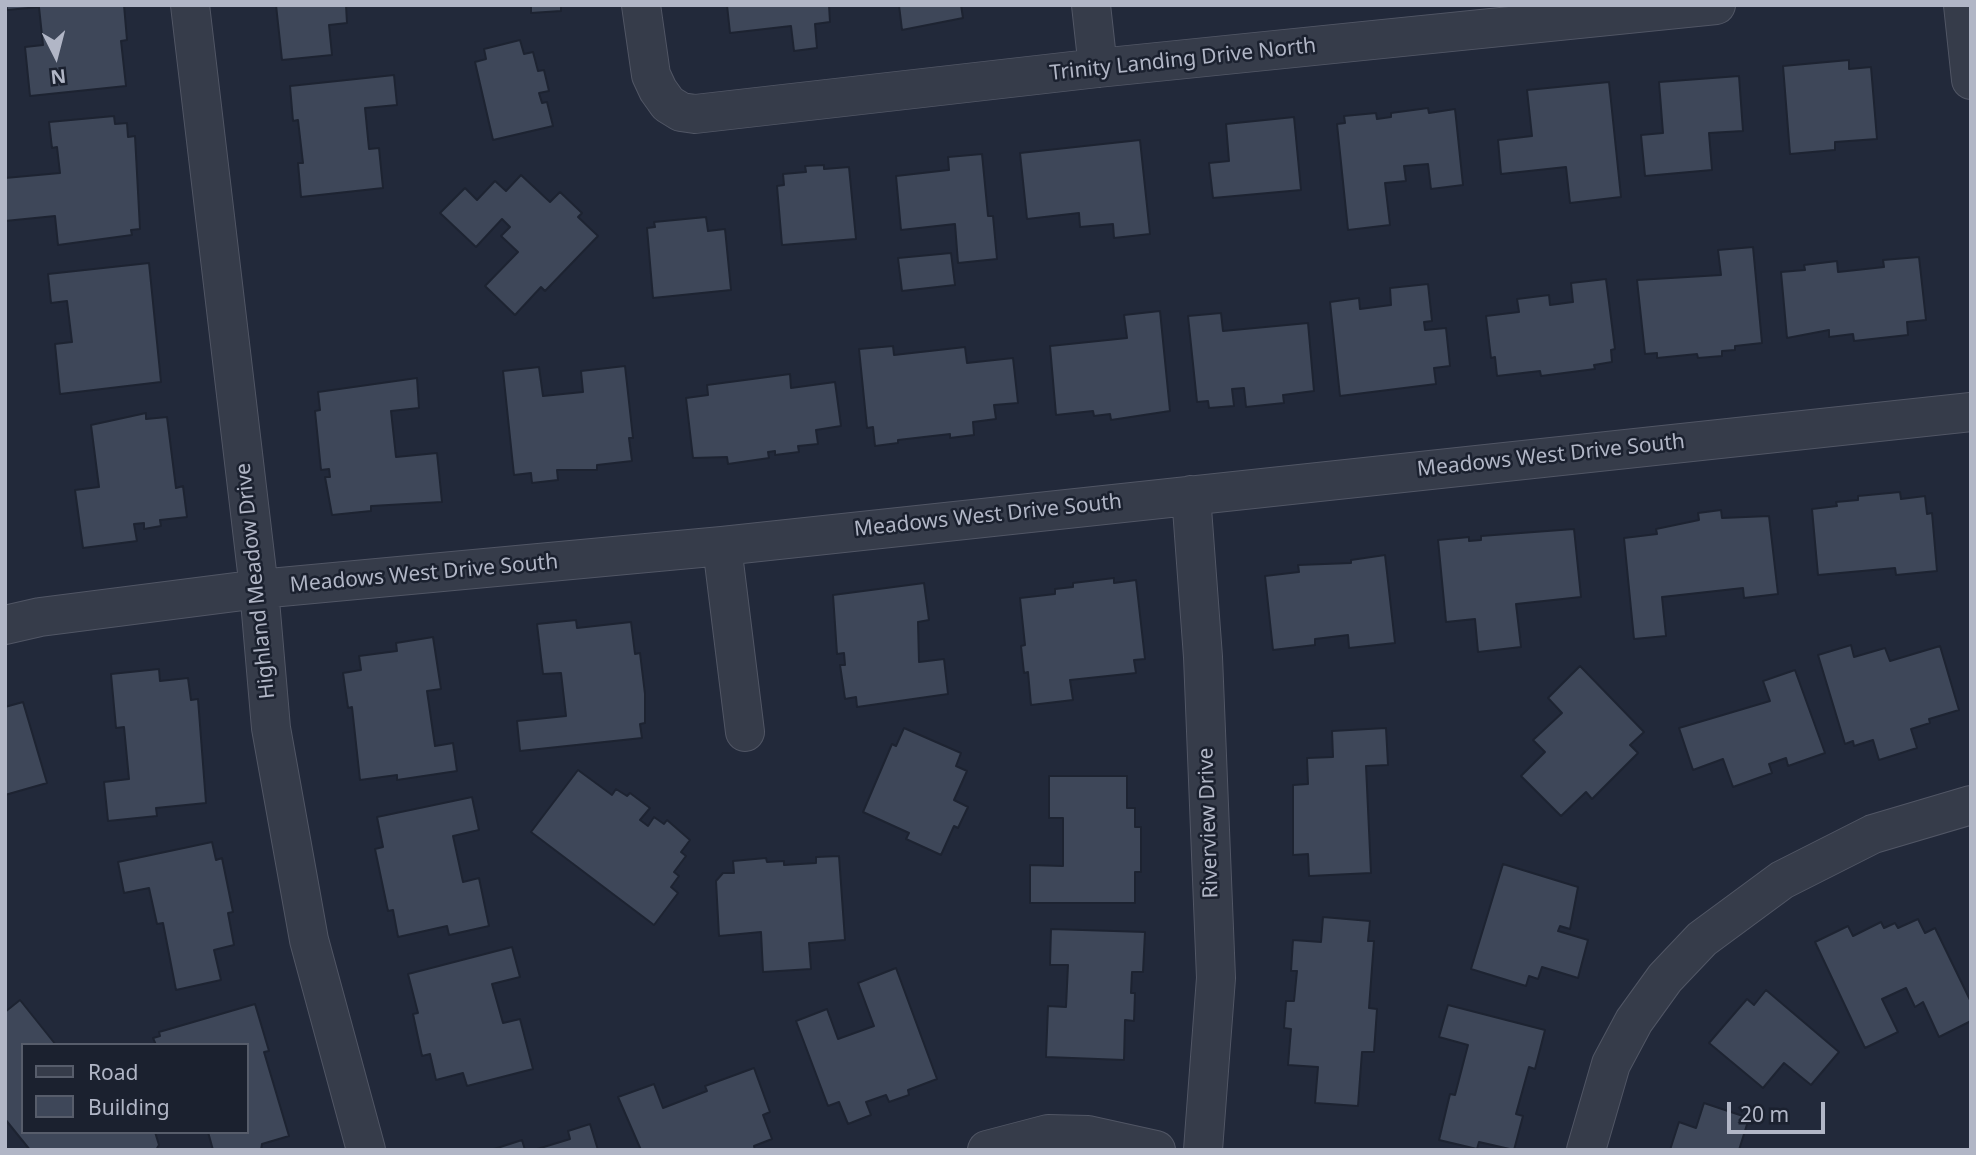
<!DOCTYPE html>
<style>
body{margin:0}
#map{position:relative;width:1976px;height:1155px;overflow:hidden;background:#22293a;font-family:"Noto Sans",sans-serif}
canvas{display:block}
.frame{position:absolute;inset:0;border:7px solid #b1b6c6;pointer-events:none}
.legend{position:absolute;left:21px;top:1043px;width:228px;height:91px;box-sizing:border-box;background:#1b212f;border:2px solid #575d6b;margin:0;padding:9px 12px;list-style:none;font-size:21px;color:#b1b6c6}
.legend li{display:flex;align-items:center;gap:14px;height:35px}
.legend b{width:35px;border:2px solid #575d6b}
.north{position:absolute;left:21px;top:21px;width:70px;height:70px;-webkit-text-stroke:5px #1b212f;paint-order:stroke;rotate:174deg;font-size:19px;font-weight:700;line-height:28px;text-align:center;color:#b1b6c6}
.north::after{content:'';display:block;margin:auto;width:24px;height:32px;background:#b1b6c6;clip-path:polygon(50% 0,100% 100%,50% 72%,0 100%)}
.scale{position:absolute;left:1727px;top:1102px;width:98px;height:32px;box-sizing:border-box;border:4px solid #b1b6c6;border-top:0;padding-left:9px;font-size:21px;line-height:24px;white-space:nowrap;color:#b1b6c6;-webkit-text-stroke:5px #1b212f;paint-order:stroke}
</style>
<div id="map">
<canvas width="1976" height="1155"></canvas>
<div class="frame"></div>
<ul class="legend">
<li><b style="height:9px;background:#363c4a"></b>Road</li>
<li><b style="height:19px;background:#3e4759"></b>Building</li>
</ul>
<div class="north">N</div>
<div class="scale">20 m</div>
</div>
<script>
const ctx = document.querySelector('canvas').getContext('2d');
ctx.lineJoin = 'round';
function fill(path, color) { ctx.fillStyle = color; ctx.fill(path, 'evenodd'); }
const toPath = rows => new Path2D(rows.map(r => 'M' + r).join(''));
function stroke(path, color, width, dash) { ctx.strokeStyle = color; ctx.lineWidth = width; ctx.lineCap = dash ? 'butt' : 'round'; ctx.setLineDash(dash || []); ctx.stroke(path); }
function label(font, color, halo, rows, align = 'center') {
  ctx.font = font + ' "Noto Sans",sans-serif'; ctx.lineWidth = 5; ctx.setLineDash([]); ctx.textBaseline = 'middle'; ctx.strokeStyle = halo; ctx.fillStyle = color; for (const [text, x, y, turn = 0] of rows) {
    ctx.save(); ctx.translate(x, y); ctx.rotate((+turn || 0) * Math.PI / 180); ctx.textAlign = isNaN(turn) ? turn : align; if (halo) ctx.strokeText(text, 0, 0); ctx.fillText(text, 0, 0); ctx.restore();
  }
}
const building = toPath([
 [6,5,124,5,127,40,121,41,126,86,30,96,25,47,43,45,39,7,7,10,6,5],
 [276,5,346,5,347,23,329,25,332,55,282,60,276,5],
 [531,5,561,5,561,11,531,13,531,5],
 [727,5,829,5,830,22,815,24,817,48,794,51,791,26,730,33,727,5],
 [899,5,961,5,963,18,902,30,899,5],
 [520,40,524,54,533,52,538,71,544,70,549,91,539,93,542,103,547,102,553,126,493,140,475,62,486,59,484,49,520,40],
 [1849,60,1849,69,1871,67,1877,139,1835,142,1835,150,1790,154,1783,66,1849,60],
 [394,75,397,105,365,108,369,149,379,148,383,188,301,197,298,163,303,163,298,120,293,121,290,86,394,75],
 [1739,76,1743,131,1709,133,1712,170,1645,176,1641,135,1663,133,1659,82,1739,76],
 [1609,82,1621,197,1570,203,1566,167,1501,174,1498,140,1532,136,1527,90,1609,82],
 [1428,108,1429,113,1455,109,1463,185,1431,189,1428,164,1404,166,1406,181,1385,183,1390,225,1348,230,1337,124,1345,123,1344,116,1376,113,1377,119,1391,117,1391,113,1428,108],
 [114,116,115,124,127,123,128,137,135,136,140,229,131,230,132,235,58,245,55,216,5,221,5,178,60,173,57,147,52,148,49,122,114,116],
 [1294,117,1301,190,1213,198,1209,163,1229,161,1226,124,1294,117],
 [1140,140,1150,234,1114,238,1113,224,1080,227,1079,213,1027,219,1020,153,1140,140],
 [982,154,988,216,993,216,997,259,958,263,955,224,901,230,896,176,949,170,948,157,982,154],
 [824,165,824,169,849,167,856,239,782,245,777,186,784,185,783,174,806,172,805,166,824,165],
 [521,175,550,202,560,192,582,213,578,217,598,236,545,291,541,287,515,315,485,286,518,252,501,236,510,227,502,219,476,247,440,213,465,188,477,200,495,181,506,191,521,175],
 [706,217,708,231,725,229,731,290,653,298,647,228,655,227,654,222,706,217],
 [1753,247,1762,343,1735,346,1735,350,1722,351,1722,356,1698,358,1697,354,1657,358,1657,353,1645,354,1637,280,1721,275,1718,250,1753,247],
 [951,253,955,285,902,291,898,258,951,253],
 [1919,257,1926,320,1907,322,1908,335,1854,341,1853,334,1829,337,1829,330,1787,338,1781,272,1805,270,1804,265,1837,261,1838,272,1884,267,1883,260,1919,257],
 [149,263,161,382,60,394,55,344,72,342,67,301,51,303,48,274,149,263],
 [1606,279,1615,349,1611,350,1612,362,1594,365,1595,369,1541,376,1540,371,1497,376,1495,357,1491,358,1486,316,1519,312,1517,299,1549,295,1550,305,1573,302,1571,283,1606,279],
 [1428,284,1432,321,1424,322,1425,330,1446,328,1450,366,1434,368,1436,384,1340,396,1330,302,1359,298,1360,309,1391,305,1390,288,1428,284],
 [1160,311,1170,411,1111,420,1110,414,1094,416,1093,411,1056,415,1050,346,1127,338,1124,315,1160,311],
 [1221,313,1223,331,1308,323,1314,391,1283,395,1284,403,1246,407,1244,388,1232,389,1234,406,1209,408,1208,401,1197,402,1188,316,1221,313],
 [893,346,894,355,965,347,967,363,1013,358,1018,403,994,405,996,419,973,422,974,435,950,438,950,434,898,440,898,443,875,446,873,427,867,428,859,349,893,346],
 [625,366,633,438,629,438,632,461,597,465,597,470,557,470,558,480,532,483,531,473,514,475,503,371,539,367,543,396,583,392,581,371,625,366],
 [790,374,791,388,835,382,841,426,816,430,818,444,798,446,799,452,775,455,775,451,768,452,769,458,728,464,727,457,693,458,686,398,708,395,707,385,790,374],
 [417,378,419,408,391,411,396,457,437,453,442,502,371,506,371,511,332,515,325,477,330,477,329,469,321,470,315,411,320,410,318,392,417,378],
 [146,413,146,419,167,417,176,488,183,486,187,517,160,520,161,526,144,529,144,523,134,524,137,541,83,548,75,490,99,487,91,425,146,413],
 [1900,492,1901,499,1925,496,1927,514,1932,513,1937,571,1896,575,1895,568,1818,575,1812,509,1837,506,1836,502,1858,500,1858,496,1900,492],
 [1721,510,1722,518,1769,516,1778,594,1744,598,1743,588,1662,597,1666,636,1634,639,1624,538,1657,534,1656,529,1699,520,1698,513,1721,510],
 [1574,529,1581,597,1516,604,1521,647,1478,652,1475,619,1446,622,1438,540,1469,537,1469,541,1481,540,1481,536,1574,529],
 [1385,555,1395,643,1349,648,1348,635,1315,639,1315,645,1273,650,1265,576,1299,572,1298,565,1351,563,1351,560,1385,555],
 [1114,578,1114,583,1136,580,1145,659,1134,660,1136,673,1070,680,1073,700,1031,705,1028,672,1024,673,1021,646,1025,645,1020,598,1055,594,1055,589,1073,587,1073,583,1114,578],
 [924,583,929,620,918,622,919,662,944,659,948,694,857,707,856,697,845,699,840,665,845,665,844,653,837,654,833,595,924,583],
 [576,620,577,628,631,622,635,654,640,653,645,694,645,723,640,724,642,738,520,751,517,721,566,716,561,673,543,674,537,624,576,620],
 [433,637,441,689,427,691,435,746,453,743,457,771,397,780,397,775,360,780,352,707,348,708,343,673,361,670,359,656,397,651,396,643,433,637],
 [1851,645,1854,657,1885,648,1890,661,1940,646,1959,710,1929,719,1930,723,1911,729,1917,748,1879,760,1873,740,1854,746,1853,741,1845,744,1818,655,1851,645],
 [1580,666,1644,732,1630,745,1638,753,1592,799,1586,792,1561,816,1521,776,1545,752,1533,740,1562,713,1548,698,1580,666],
 [159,669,160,681,188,678,191,700,198,699,206,803,156,808,157,816,108,821,104,782,129,779,124,727,116,728,111,674,159,669],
 [1795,670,1825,753,1788,766,1786,758,1769,764,1772,773,1733,787,1723,759,1693,770,1679,728,1770,701,1763,681,1795,670],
 [23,702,47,783,5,795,5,707,23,702],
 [904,728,961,753,956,766,967,771,954,800,968,807,958,828,954,826,941,855,906,839,909,833,863,812,892,744,896,746,904,728],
 [1386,728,1388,765,1366,766,1371,873,1309,876,1308,854,1293,855,1293,785,1308,784,1307,758,1333,757,1332,731,1386,728],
 [578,770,612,795,616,789,627,796,630,793,650,808,640,820,648,826,654,817,664,824,667,820,690,840,681,852,686,856,674,872,679,876,671,887,678,893,654,925,531,832,578,770],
 [1049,776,1127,776,1127,808,1135,808,1135,827,1141,827,1141,872,1135,872,1135,903,1030,903,1030,865,1063,866,1063,818,1049,818,1049,776],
 [472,797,479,830,453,836,463,882,479,878,489,926,449,935,447,926,398,937,393,910,388,911,375,849,383,847,377,817,472,797],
 [212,842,216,860,222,858,233,912,228,913,234,945,214,950,221,980,176,990,163,923,157,924,149,888,124,893,118,862,212,842],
 [839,856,845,940,809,943,811,969,763,972,761,932,719,936,716,881,723,873,734,873,733,861,766,858,767,862,784,861,784,865,816,863,816,857,839,856],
 [1503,864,1578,887,1570,929,1560,926,1558,931,1588,940,1578,978,1542,967,1538,979,1529,976,1526,986,1471,969,1503,864],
 [1323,917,1370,921,1368,941,1374,941,1369,1008,1377,1009,1374,1052,1362,1052,1358,1106,1315,1103,1318,1067,1288,1065,1291,1029,1284,1028,1286,1001,1294,1001,1297,971,1291,971,1293,940,1321,942,1323,917],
 [1918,919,1925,933,1935,928,1971,1002,1971,1021,1939,1037,1923,1002,1915,1007,1906,988,1882,999,1898,1032,1865,1048,1815,942,1848,926,1853,936,1881,922,1884,928,1895,923,1898,928,1918,919],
 [1051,929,1145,932,1143,972,1132,972,1131,993,1135,993,1134,1021,1125,1020,1124,1060,1046,1057,1048,1006,1066,1007,1068,965,1050,965,1051,929],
 [512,947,520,977,492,984,503,1023,520,1019,533,1069,467,1086,463,1073,436,1080,430,1054,422,1056,413,1014,418,1013,408,974,512,947],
 [896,968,937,1079,908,1090,909,1095,889,1102,886,1095,866,1102,871,1115,848,1124,839,1102,828,1106,796,1021,827,1009,838,1039,874,1026,858,983,896,968],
 [1766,990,1839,1052,1811,1085,1784,1063,1763,1088,1709,1043,1747,999,1754,1005,1766,990],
 [20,1000,56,1045,23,1045,23,1132,155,1132,159,1145,156,1150,30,1150,5,1119,5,1012,20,1000],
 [255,1004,269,1051,264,1052,289,1136,262,1144,261,1150,213,1150,208,1132,247,1132,247,1045,156,1045,153,1038,160,1036,159,1032,255,1004],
 [1448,1005,1545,1030,1535,1069,1529,1067,1516,1114,1523,1116,1514,1150,1479,1142,1477,1149,1439,1140,1450,1094,1455,1095,1468,1045,1439,1037,1448,1005],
 [754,1068,770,1112,763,1115,772,1139,754,1146,755,1150,641,1150,618,1097,654,1084,663,1108,707,1091,705,1086,754,1068],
 [1704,1103,1749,1118,1739,1150,1670,1150,1679,1122,1696,1128,1704,1103],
 [590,1124,598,1150,534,1150,570,1139,568,1131,590,1124],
 [522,1140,525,1150,491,1150,522,1140]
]);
fill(building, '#3e4759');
stroke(building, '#1d2331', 2);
const minor = toPath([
 [190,5,259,589,271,728,309,940,366,1150],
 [641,5,651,75,658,90,668,104,681,112,695,114,1098,68,1716,5],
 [1091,5,1098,68],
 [1963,5,1971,80],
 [1191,495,1203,657,1216,978,1203,1150],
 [722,546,745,732],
 [5,625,40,617,259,589,722,546,1971,412],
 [987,1150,1048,1134,1088,1135,1156,1150],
 [1586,1150,1611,1064,1634,1021,1665,978,1702,939,1782,880,1873,834,1971,805]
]);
stroke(minor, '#515665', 40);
stroke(minor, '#363c4a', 38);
label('21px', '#b1b6c6', '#1b212f', [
 ["Trinity Landing Drive North",1183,60,-6],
 ["Meadows West Drive South",1551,456,-6],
 ["Meadows West Drive South",988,516,-6],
 ["Meadows West Drive South",424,574,-5],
 ["Highland Meadow Drive",256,581,-96],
 ["Riverview Drive",1209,823,-92]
]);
</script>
